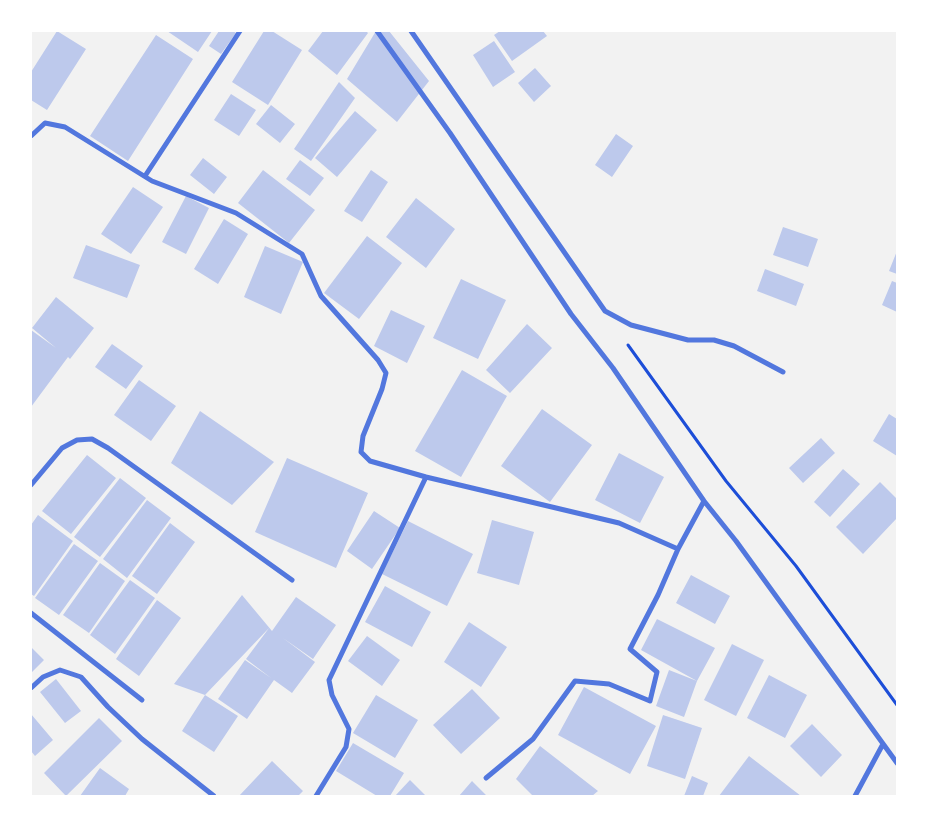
<!DOCTYPE html>
<style>
body{margin:0}
#map{position:relative;width:928px;height:827px;overflow:hidden;background:#f2f2f2;font-family:Inter,sans-serif}
canvas{display:block}
.frame{position:absolute;inset:0;border:32px solid #fff;pointer-events:none}
</style>
<div id="map">
<canvas width="928" height="827"></canvas>
<div class="frame"></div>
</div>
<script>
const ctx = document.querySelector('canvas').getContext('2d');
ctx.lineJoin = 'round';
function fill(path, color) { ctx.fillStyle = color; ctx.fill(path, 'evenodd'); }
const toPath = rows => new Path2D(rows.map(r => 'M' + r).join(''));
function stroke(path, color, width, dash) { ctx.strokeStyle = color; ctx.lineWidth = width; ctx.lineCap = dash ? 'butt' : 'round'; ctx.setLineDash(dash || []); ctx.stroke(path); }
fill(toPath([
 [57,31,86,49,47,110,31,100,31,72],
 [167,31,212,31,198,52],
 [219,31,233,31,236,33,221,54,209,46],
 [264,31,272,31,302,50,268,105,232,82],
 [323,31,366,31,368,33,337,75,308,51],
 [376,31,389,31,429,81,397,122,347,79],
 [500,31,543,31,547,36,512,61,494,35],
 [156,35,193,59,128,161,90,136],
 [494,41,515,72,493,87,473,55],
 [535,68,551,86,534,102,518,83],
 [339,82,355,98,311,161,294,149],
 [231,94,256,110,239,136,214,120],
 [271,105,295,124,280,143,256,124],
 [355,111,377,130,337,177,315,158],
 [616,134,633,146,612,177,595,165],
 [203,158,227,177,214,194,190,175],
 [300,160,324,178,310,196,286,179],
 [263,170,315,210,289,243,238,203],
 [371,170,388,182,362,222,344,211],
 [133,187,163,207,131,254,101,234],
 [186,196,209,208,186,254,162,242],
 [416,198,455,229,426,268,386,237],
 [224,219,248,234,218,284,194,269],
 [783,227,818,239,808,267,773,255],
 [367,236,402,263,359,319,324,293],
 [86,245,140,265,127,298,73,278],
 [265,246,303,262,281,314,244,297],
 [897,251,897,274,889,271],
 [765,269,804,284,796,306,757,291],
 [461,279,506,300,478,359,433,338],
 [892,281,897,283,897,312,882,305],
 [56,297,94,328,70,359,68,357,31,407,31,330,56,348,32,328],
 [391,310,425,326,407,363,374,346],
 [527,324,552,348,510,393,486,370],
 [112,344,143,366,126,389,95,367],
 [462,370,507,396,461,477,415,451],
 [139,380,176,406,151,441,114,415],
 [542,409,592,445,550,502,501,466],
 [200,411,274,462,232,505,171,463],
 [889,414,897,419,897,456,873,441],
 [821,438,835,453,803,483,789,468],
 [619,453,664,477,640,523,595,500],
 [87,455,116,478,71,534,42,511],
 [287,458,368,493,336,568,255,532],
 [843,469,860,484,830,517,814,502],
 [120,478,146,498,100,557,74,537],
 [880,482,897,499,897,518,863,554,836,527],
 [147,500,171,518,127,578,103,559],
 [374,511,400,528,372,569,347,551],
 [38,515,73,541,34,596,31,594,31,525],
 [492,520,534,532,519,585,477,573],
 [408,521,473,554,447,606,382,574],
 [170,523,195,542,157,594,132,576],
 [74,544,98,561,59,615,35,598],
 [100,563,125,581,89,633,63,615],
 [691,575,730,596,715,624,676,603],
 [130,580,155,598,115,654,90,635],
 [385,586,431,612,412,647,365,622],
 [242,595,272,631,296,597,336,625,313,659,283,638,315,662,292,693,274,680,247,719,218,699,245,660,271,678,246,659,269,628,205,695,174,684],
 [157,600,181,618,139,676,116,659],
 [657,619,715,648,697,681,641,650],
 [469,622,507,647,481,687,444,662],
 [367,636,400,660,382,686,348,661],
 [732,644,764,660,736,716,704,700],
 [31,647,44,660,31,673],
 [669,670,697,681,684,717,656,706],
 [769,675,807,695,785,738,747,718],
 [56,679,81,711,65,723,40,692],
 [584,687,656,726,630,774,558,735],
 [472,689,500,718,461,754,433,725],
 [205,695,238,716,214,752,182,731],
 [376,695,418,720,395,758,353,733],
 [31,714,53,740,35,756,31,751],
 [663,715,702,728,685,779,647,766],
 [99,718,122,741,66,796,44,773],
 [812,724,842,755,821,777,790,746],
 [353,743,404,773,390,796,377,796,336,771],
 [540,746,598,791,592,796,533,796,516,779],
 [749,756,801,796,719,796],
 [272,761,303,791,298,796,239,796],
 [100,768,129,789,125,796,80,796],
 [692,776,708,783,703,796,684,796],
 [410,780,426,796,395,796],
 [472,781,487,796,459,796]
]), '#bdc9ec');
stroke(toPath([
 [628,345,726,481,796,566,897,705]
]), '#1d4ed8', 3);
stroke(toPath([
 [377,31,450,133,571,314,613,368,704,501,736,541,897,763],
 [411,31,605,311,631,325,688,340,714,340,734,346,783,372],
 [31,136,45,123,65,127,152,181,236,213,302,254,321,296,378,360,386,373,382,389,363,436,361,452,370,461,426,477,619,523,678,549],
 [145,176,240,31],
 [31,485,62,448,77,440,92,439,108,448,292,580],
 [31,613,142,700],
 [31,688,43,677,60,670,81,677,108,707,142,739,214,796],
 [486,778,533,739,575,681,609,684,650,701,657,672,630,649,658,595,678,549,704,501],
 [316,796,346,747,349,729,332,695,329,680,426,477],
 [855,796,883,744]
]), '#5277de', 5);
</script>
